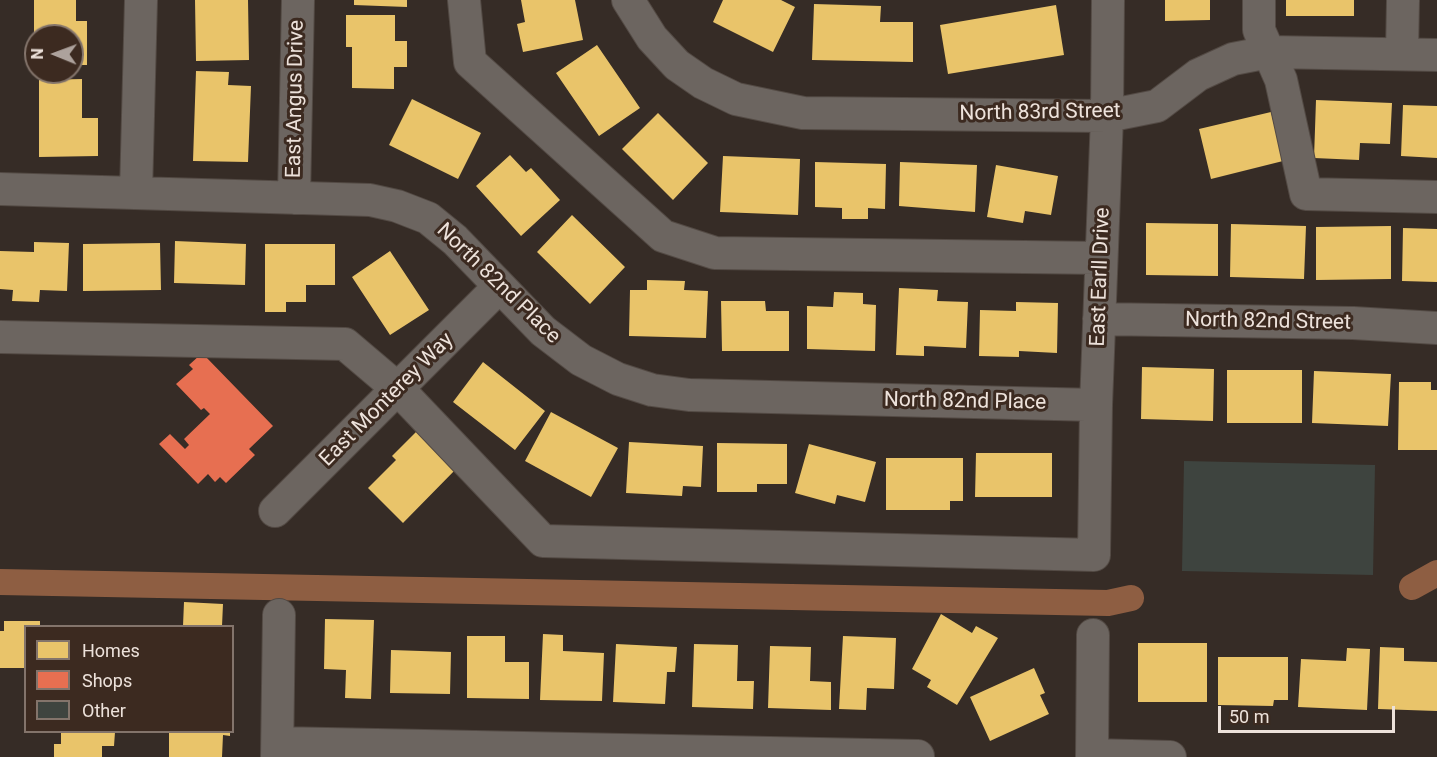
<!DOCTYPE html>
<style>
body{margin:0}
#map{position:relative;width:1437px;height:757px;overflow:hidden;background:#362c26;font-family:Roboto,sans-serif}
canvas{display:block}
.legend{position:absolute;left:24px;top:625px;width:210px;height:108px;box-sizing:border-box;background:#3c2a20;border:2px solid #83746b;margin:0;padding:8px 10px;list-style:none;font-size:18px;color:#ede2db}
.legend li{display:flex;align-items:center;gap:12px;height:30px}
.legend b{width:30px;border:2px solid #83746b}
.north{position:absolute;left:24px;top:24px;width:60px;height:60px;box-sizing:border-box;background:#3c2a20;border:2px solid #83746b;border-radius:50%;rotate:271deg;font-size:16px;font-weight:700;line-height:24px;text-align:center;color:#ede2db}
.north::after{content:'';display:block;margin:auto;width:21px;height:27px;background:#ada29c;clip-path:polygon(50% 0,100% 100%,50% 72%,0 100%)}
.scale{position:absolute;left:1218px;top:706px;width:177px;height:27px;box-sizing:border-box;border:3px solid #ede2db;border-top:0;padding-left:8px;font-size:18px;line-height:21px;white-space:nowrap;color:#ede2db;-webkit-text-stroke:4px #3c2a20;paint-order:stroke}
</style>
<div id="map">
<canvas width="1437" height="757"></canvas>
<ul class="legend">
<li><b style="height:16px;background:#e9c46a"></b>Homes</li>
<li><b style="height:16px;background:#e76f51"></b>Shops</li>
<li><b style="height:16px;background:#3e443f"></b>Other</li>
</ul>
<div class="north">N</div>
<div class="scale">50 m</div>
</div>
<script>
const ctx = document.querySelector('canvas').getContext('2d');
ctx.lineJoin = 'round';
function fill(path, color) { ctx.fillStyle = color; ctx.fill(path, 'evenodd'); }
const toPath = rows => new Path2D(rows.map(r => 'M' + r).join(''));
function stroke(path, color, width, dash) { ctx.strokeStyle = color; ctx.lineWidth = width; ctx.lineCap = dash ? 'butt' : 'round'; ctx.setLineDash(dash || []); ctx.stroke(path); }
function label(font, color, halo, rows, align = 'center') {
  ctx.font = font + ' Roboto,sans-serif'; ctx.lineWidth = 6; ctx.setLineDash([]); ctx.textBaseline = 'middle'; ctx.strokeStyle = halo; ctx.fillStyle = color; for (const [text, x, y, turn = 0] of rows) {
    ctx.save(); ctx.translate(x, y); ctx.rotate((+turn || 0) * Math.PI / 180); ctx.textAlign = isNaN(turn) ? turn : align; if (halo) ctx.strokeText(text, 0, 0); ctx.fillText(text, 0, 0); ctx.restore();
  }
}
fill(toPath([
 [34,0,76,0,76,21,87,21,87,65,72,65,72,36,36,36,36,65,34,65],
 [195,0,248,0,249,60,196,61],
 [354,0,407,0,407,7,354,5],
 [521,0,575,0,583,40,523,52,517,24,525,22],
 [723,0,781,0,795,7,773,52,713,22],
 [1165,0,1210,0,1210,20,1165,21],
 [1286,0,1354,0,1354,16,1286,16],
 [814,4,881,6,880,22,913,22,913,62,812,60],
 [1056,5,1064,55,948,74,940,25],
 [346,15,395,15,395,41,407,41,407,67,394,67,394,89,352,88,352,47,346,47],
 [597,45,640,108,599,136,556,73],
 [196,71,229,72,228,85,251,86,248,162,193,161],
 [82,79,82,118,98,118,98,156,39,157,39,80],
 [412,99,481,133,458,179,389,145],
 [1316,100,1392,103,1390,144,1360,143,1359,160,1314,158],
 [1403,105,1437,106,1437,158,1401,156],
 [1271,112,1283,161,1211,179,1199,129],
 [658,113,708,163,673,200,622,149],
 [510,155,526,172,531,168,560,200,521,236,476,186],
 [723,156,800,159,798,215,720,212],
 [815,162,886,164,885,209,868,208,868,219,842,219,842,208,815,207],
 [900,162,977,165,975,212,899,206],
 [996,165,1058,176,1051,215,1025,211,1023,223,987,217],
 [572,215,625,267,590,304,537,252],
 [1146,223,1218,224,1218,276,1146,275],
 [1231,224,1306,226,1304,279,1230,277],
 [1391,226,1391,279,1316,280,1316,227],
 [1403,228,1437,229,1437,282,1402,281],
 [175,241,246,244,245,285,174,283],
 [34,242,69,243,67,291,40,290,39,302,12,301,13,290,0,289,0,251,34,252],
 [160,243,161,290,83,291,83,244],
 [265,244,335,244,335,285,306,285,306,302,286,302,286,312,265,312],
 [390,251,429,310,390,335,352,277],
 [647,280,685,281,684,290,708,291,706,338,629,336,630,290,647,290],
 [899,288,938,290,937,301,968,302,966,348,924,346,924,356,896,355],
 [834,292,863,293,863,304,876,305,875,351,807,349,807,306,833,307],
 [721,301,765,301,766,311,789,311,789,351,722,351],
 [1016,302,1058,303,1057,353,1019,351,1019,357,979,356,980,310,1016,311],
 [483,362,545,411,515,450,453,402],
 [1142,367,1214,369,1213,421,1141,419],
 [1227,370,1302,370,1302,423,1227,423],
 [1314,371,1391,374,1388,426,1312,423],
 [1399,382,1431,382,1431,390,1437,390,1437,450,1398,450],
 [551,412,618,448,591,497,525,461],
 [418,430,457,468,403,523,368,488,396,460,392,456],
 [629,442,703,446,701,487,683,486,682,496,626,493],
 [717,443,787,444,787,484,757,484,757,492,717,492],
 [809,444,876,462,865,502,837,495,835,504,795,493],
 [976,453,1052,453,1052,497,975,497],
 [886,458,963,458,963,501,950,501,950,510,886,510],
 [184,602,223,604,222,626,183,626],
 [941,614,972,633,976,626,998,638,957,705,927,687,931,680,912,669],
 [325,619,374,620,371,699,345,698,346,670,324,669],
 [4,621,40,621,40,626,26,626,26,668,0,668,0,631,4,631],
 [543,634,563,635,563,651,604,653,602,701,540,700],
 [467,636,505,636,505,662,529,662,529,699,467,698],
 [843,636,896,638,894,689,867,688,866,710,839,709],
 [1138,643,1207,643,1207,702,1138,702],
 [616,644,677,647,675,672,667,672,665,704,613,702],
 [694,644,738,645,737,681,754,681,753,709,692,707],
 [770,646,811,647,810,681,831,682,831,710,768,708],
 [1380,647,1404,648,1404,661,1437,662,1437,711,1378,709],
 [1347,648,1370,649,1367,710,1298,707,1301,659,1346,661],
 [391,650,451,652,450,694,390,693],
 [1218,657,1288,657,1288,700,1274,700,1273,706,1218,705],
 [1034,668,1045,693,1040,695,1049,714,990,741,970,697],
 [61,732,115,732,114,746,102,746,102,757,54,757,54,744,61,744],
 [169,732,230,732,230,736,223,735,222,757,169,757]
]), '#e9c46a');
fill(toPath([
 [200,355,203,358,205,356,273,426,249,449,255,455,226,483,220,477,215,482,208,474,198,484,159,444,170,434,185,449,189,445,184,439,210,414,204,408,201,410,176,384,193,369,189,365]
]), '#e76f51');
stroke(toPath([
 [0,582,1108,603,1131,598],
 [1412,587,1437,573]
]), '#8e5e42', 26);
fill(toPath([
 [1184,461,1375,465,1373,575,1182,571]
]), '#3e443f');
const minor = toPath([
 [464,0,470,62,663,236,715,253,1101,258],
 [628,0,652,38,677,65,703,83,736,99,803,113,1107,116,1157,106,1198,75,1233,59,1269,52,1437,55],
 [1259,0,1259,30,1281,80,1306,194,1437,197],
 [1402,54,1403,0],
 [0,189,370,200,397,206,428,218,455,240,543,331,581,360,618,379,652,390,689,395,1096,405],
 [136,193,141,0],
 [294,198,298,0],
 [1099,319,1353,323,1437,328],
 [0,337,345,344,398,389,543,541,1094,555,1096,405,1107,116,1108,0],
 [275,511,499,287],
 [278,743,918,756],
 [1092,755,1170,757],
 [277,757,279,615],
 [1092,757,1093,635]
]);
stroke(minor, '#534a44', 34);
stroke(minor, '#6c6560', 32);
label('21px', '#ede2db', '#3c2a20', [
 ["East Angus Drive",296,99,-89],
 ["North 83rd Street",1040,113,-1],
 ["East Earll Drive",1101,277,-88],
 ["North 82nd Place",498,284,44],
 ["North 82nd Street",1268,322,1],
 ["East Monterey Way",387,400,-45],
 ["North 82nd Place",965,402,1]
]);
</script>
